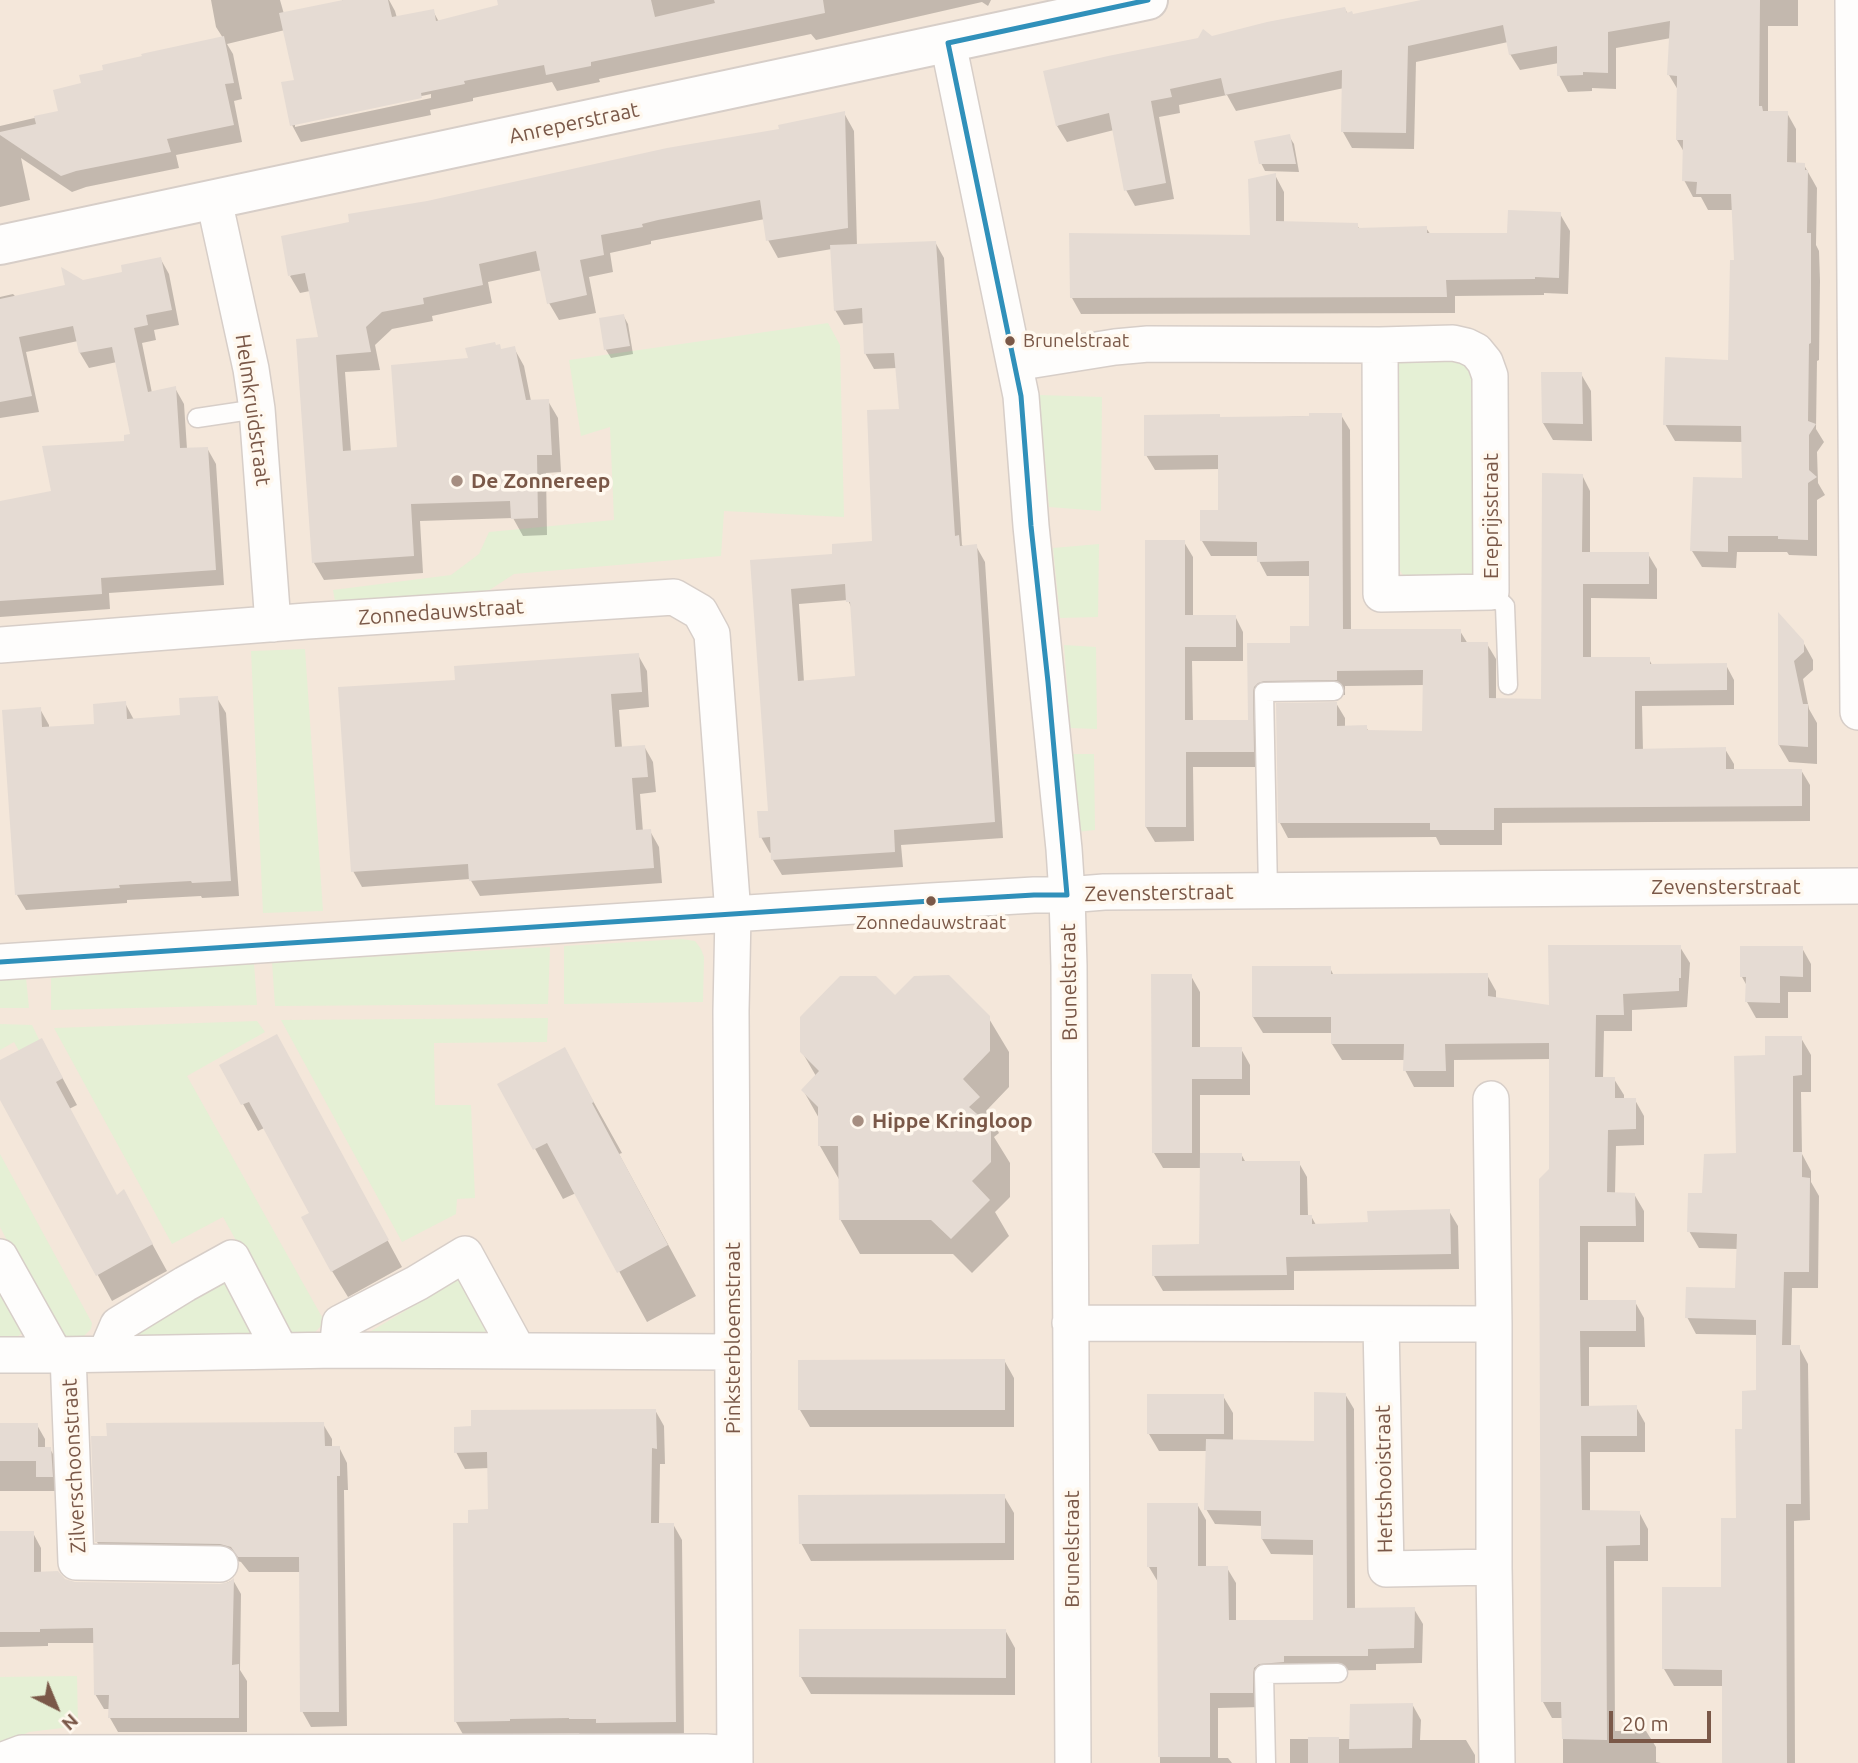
<!DOCTYPE html>
<style>
body{margin:0}
#map{position:relative;width:1858px;height:1763px;overflow:hidden;background:#f8f3ec;font-family:Ubuntu,sans-serif}
canvas{display:block}
.north{position:absolute;left:21px;top:1672px;width:70px;height:70px;-webkit-text-stroke:5px #fff8ee;paint-order:stroke;rotate:137deg;font-size:19px;font-weight:700;line-height:28px;text-align:center;color:#7a5848}
.north::after{content:'';display:block;margin:auto;width:24px;height:32px;background:#7a5848;clip-path:polygon(50% 0,100% 100%,50% 72%,0 100%)}
.scale{position:absolute;left:1609px;top:1711px;width:102px;height:32px;box-sizing:border-box;border:4px solid #7a5848;border-top:0;padding-left:9px;font-size:21px;line-height:24px;white-space:nowrap;color:#7a5848;-webkit-text-stroke:5px #fff8ee;paint-order:stroke}
</style>
<div id="map">
<canvas width="1858" height="1763"></canvas>
<div class="north">N</div>
<div class="scale">20 m</div>
</div>
<script>
const ctx = document.querySelector('canvas').getContext('2d');
ctx.lineJoin = 'round';
function fill(path, color) { ctx.fillStyle = color; ctx.fill(path, 'evenodd'); }
const toPath = rows => new Path2D(rows.map(r => 'M' + r).join(''));
function stroke(path, color, width, dash) { ctx.strokeStyle = color; ctx.lineWidth = width; ctx.lineCap = dash ? 'butt' : 'round'; ctx.setLineDash(dash || []); ctx.stroke(path); }
function label(font, color, halo, rows, align = 'center') {
  ctx.font = font + ' Ubuntu,sans-serif'; ctx.lineWidth = 7; ctx.setLineDash([]); ctx.textBaseline = 'middle'; ctx.strokeStyle = halo; ctx.fillStyle = color; for (const [text, x, y, turn = 0] of rows) {
    ctx.save(); ctx.translate(x, y); ctx.rotate((+turn || 0) * Math.PI / 180); ctx.textAlign = isNaN(turn) ? turn : align; if (halo) ctx.strokeText(text, 0, 0); ctx.fillText(text, 0, 0); ctx.restore();
  }
}
fill(toPath([
 [0,0,1858,0,1858,1763,0,1763]
]), '#f4e7da');
fill(toPath([
 [828,323,840,345,844,517,724,511,721,556,514,574,488,591,442,603,336,607,333,590,451,575,479,554,489,532,614,520,610,427,581,436,569,360],
 [1411,356,1464,357,1475,368,1476,570,1470,578,1407,581,1390,556,1391,379,1398,364],
 [1039,395,1102,397,1101,511,1049,507],
 [1099,544,1098,617,1060,618,1053,548],
 [1064,645,1096,647,1097,729,1070,728],
 [305,649,323,911,263,913,251,651],
 [1072,754,1094,754,1095,830,1077,832],
 [682,939,695,941,701,949,704,957,703,1002,564,1004,564,946],
 [550,947,548,1004,275,1006,272,962],
 [254,963,257,1005,51,1010,51,978],
 [26,978,29,1008,0,1008,0,980],
 [548,1018,547,1042,434,1043,435,1105,471,1105,475,1198,457,1199,456,1214,402,1242,281,1020],
 [257,1021,265,1032,187,1076,322,1317,321,1326,314,1333,305,1336,291,1333,283,1325,223,1217,172,1244,54,1028],
 [0,1024,32,1025,46,1054,28,1067,14,1042,0,1050],
 [0,1154,92,1323,91,1329,83,1337,72,1341,56,1334,0,1227],
 [462,1277,488,1324,485,1332,475,1335,368,1333],
 [228,1281,255,1326,251,1335,139,1336,134,1330,218,1283],
 [0,1282,25,1327,22,1333,16,1338,0,1338],
 [77,1676,78,1726,29,1732,0,1746,0,1677]
]), '#e5f0d5');
fill(toPath([
 [211,0,280,0,284,14,343,2,342,0,389,0,395,11,397,18,433,11,439,22,500,6,499,0,991,0,988,6,982,2,816,40,811,34,599,79,600,82,557,91,552,82,473,98,473,101,430,110,431,115,301,142,292,125,296,82,285,30,227,44,233,54,242,99,234,101,242,142,176,155,179,168,86,187,72,192,21,158,30,200,0,207,0,126,60,112,223,38,216,27],
 [431,94,431,98,295,127,295,123],
 [1430,0,1798,0,1798,26,1768,26,1768,113,1787,113,1796,129,1796,164,1804,165,1817,188,1816,245,1819,251,1820,281,1819,360,1817,361,1816,429,1824,442,1817,452,1818,483,1825,495,1817,500,1817,556,1789,555,1787,552,1737,552,1736,568,1702,567,1692,551,1744,480,1743,442,1675,441,1665,424,1730,361,1736,261,1734,210,1708,210,1701,197,1693,197,1684,180,1684,152,1677,140,1678,90,1669,75,1671,38,1616,48,1616,89,1592,88,1592,91,1568,92,1559,75,1559,63,1520,70,1510,54,1508,42,1416,62,1414,149,1352,148,1343,132,1344,88,1236,111,1227,95,1179,105,1180,113,1159,117,1174,199,1135,206,1126,190,1114,130,1067,142,1057,126,1212,37,1345,9,1348,14,1353,16],
 [844,113,854,131,857,246,935,242,944,258,962,545,964,547,976,546,985,562,1003,838,901,845,903,867,782,875,773,860,772,852,770,853,761,837,770,812,752,562,834,556,873,542,901,411,897,368,874,369,865,353,864,323,844,325,835,310,832,249,778,258,768,240,765,219,651,241,651,244,610,253,613,272,589,277,596,313,559,320,549,303,542,270,488,282,492,303,432,316,433,321,392,329,375,345,380,370,345,372,351,452,398,449,470,360,514,348,524,366,531,401,548,401,558,418,561,472,546,473,547,535,523,536,513,518,420,521,423,573,324,580,314,563,320,339,310,291,300,293,290,276,351,223,427,202,781,130],
 [848,600,852,609,857,678,804,682,799,604],
 [1289,136,1294,144,1299,172,1265,171,1261,163],
 [1275,175,1284,192,1284,223,1357,225,1360,230,1426,228,1431,235,1509,235,1560,214,1570,231,1568,294,1544,293,1544,295,1455,296,1455,313,1081,314,1072,298,1252,237],
 [160,258,169,274,179,325,154,330,156,340,142,343,152,393,175,388,184,404,187,449,207,448,216,464,224,585,109,593,110,609,0,617,0,503,53,492,126,443,132,436,117,362,89,368,80,353,78,341,26,352,39,412,0,418,0,297,13,294,16,297,124,273],
 [623,315,628,324,633,354,611,358,606,350,601,320],
 [1581,374,1591,391,1592,441,1553,440,1543,423],
 [1341,415,1350,430,1351,631,1460,631,1468,644,1487,644,1496,659,1496,700,1543,701,1582,475,1590,491,1590,553,1648,554,1657,569,1657,599,1591,598,1591,659,1649,659,1652,665,1726,665,1734,680,1734,705,1642,706,1643,751,1725,749,1734,764,1734,771,1801,770,1810,785,1810,821,1502,823,1502,845,1440,845,1436,837,1288,838,1280,823,1336,703,1345,718,1345,727,1366,727,1369,732,1423,733,1424,685,1345,686,1345,695,1273,695,1261,767,1193,767,1194,841,1155,842,1146,827,1184,542,1193,557,1193,616,1235,616,1243,632,1243,661,1192,661,1193,721,1250,722,1249,645,1291,645,1311,628,1311,576,1267,576,1259,561,1259,556,1211,556,1202,541,1220,512,1220,469,1155,470,1146,455,1221,419],
 [1779,617,1803,642,1813,660,1813,670,1803,679,1809,709,1817,723,1817,764,1789,762,1779,745],
 [638,655,647,671,649,707,619,710,622,748,644,746,653,762,656,792,640,794,643,832,650,831,659,847,662,883,480,896,470,879,362,887,353,871],
 [217,698,226,713,239,896,202,898,201,896,127,900,127,903,26,910,17,895,40,709,49,725,49,728,96,726,125,703,134,720,182,717],
 [1680,947,1690,963,1687,1007,1632,1010,1632,1031,1604,1031,1603,1079,1614,1079,1624,1095,1624,1100,1635,1100,1644,1116,1644,1145,1616,1146,1615,1194,1634,1194,1644,1211,1644,1242,1588,1242,1588,1301,1635,1302,1644,1318,1645,1347,1589,1347,1589,1407,1636,1407,1645,1423,1645,1452,1590,1452,1590,1512,1639,1512,1648,1529,1648,1561,1614,1561,1615,1731,1646,1731,1656,1747,1656,1762,1661,1763,1563,1763,1563,1718,1552,1718,1543,1702,1551,1170,1551,1059,1454,1060,1454,1087,1414,1087,1405,1070,1405,1060,1342,1060,1332,1044,1332,1033,1263,1033,1253,1017,1330,968,1334,976,1487,975,1496,991,1496,999,1550,1007],
 [1802,948,1811,964,1811,992,1788,992,1788,1018,1756,1018,1747,1002,1747,986,1742,977],
 [1191,976,1200,992,1200,1049,1241,1049,1250,1065,1250,1095,1200,1095,1200,1154,1241,1154,1246,1163,1299,1163,1307,1177,1308,1216,1311,1216,1316,1225,1370,1224,1449,1211,1458,1226,1459,1269,1294,1271,1294,1290,1163,1291,1154,1276,1154,1246,1201,1246,1202,1168,1163,1168,1154,1153],
 [895,997,988,1017,1009,1052,1009,1087,986,1111,999,1133,994,1137,1010,1163,1010,1197,995,1212,1009,1236,972,1273,953,1254,860,1254,840,1219,840,1181,820,1146,820,1120,803,1090,816,1076,802,1052],
 [1801,1038,1811,1055,1811,1092,1801,1092,1802,1154,1811,1171,1811,1182,1819,1196,1818,1288,1792,1288,1791,1347,1799,1347,1808,1364,1810,1520,1794,1521,1795,1763,1724,1763,1723,1686,1674,1686,1664,1669,1723,1589,1737,1519,1744,1431,1758,1392,1758,1335,1696,1334,1687,1317,1737,1290,1738,1249,1699,1248,1689,1231,1704,1195,1737,1155,1767,1057],
 [564,1049,622,1153,619,1154,696,1296,647,1322,576,1193,563,1199,499,1084],
 [0,1062,56,1066,77,1105,69,1109,117,1197,138,1218,167,1271,112,1301,0,1096],
 [291,1062,402,1267,348,1297,332,1271,311,1214,264,1128,258,1131,222,1066],
 [1004,1360,1014,1378,1014,1427,810,1427,800,1410],
 [1345,1394,1354,1409,1355,1610,1414,1609,1423,1624,1422,1663,1376,1664,1376,1670,1292,1671,1272,1677,1261,1707,1218,1708,1218,1758,1228,1758,1232,1763,1160,1763,1158,1582,1149,1567,1197,1504,1206,1520,1206,1568,1227,1568,1236,1583,1236,1622,1315,1622,1315,1555,1271,1554,1262,1539,1263,1526,1215,1524,1206,1509,1208,1451,1159,1451,1149,1434,1223,1396,1233,1413,1233,1441,1316,1443],
 [655,1410,664,1426,665,1464,660,1464,659,1524,673,1524,682,1540,684,1737,607,1739,604,1734,580,1735,579,1733,518,1734,518,1737,465,1738,456,1722,469,1525,490,1511,489,1468,465,1469,456,1452],
 [323,1424,332,1439,332,1448,339,1447,347,1463,348,1490,344,1490,347,1726,311,1727,302,1711,301,1572,249,1572,241,1562,230,1559,106,1557,97,1542],
 [0,1425,37,1425,45,1439,45,1449,50,1449,59,1464,60,1491,0,1491],
 [1004,1496,1014,1513,1014,1560,811,1561,801,1543],
 [0,1533,33,1533,41,1548,41,1573,75,1584,220,1586,233,1580,241,1594,240,1670,247,1681,247,1732,118,1732,110,1718,110,1709,104,1709,95,1694,95,1643,48,1643,48,1646,0,1647],
 [801,1630,1005,1630,1015,1648,1015,1695,811,1694,801,1677],
 [1412,1704,1421,1720,1420,1740,1466,1740,1475,1755,1475,1763,1290,1763,1290,1739,1351,1739]
]), '#0003');
fill(toPath([
 [343,0,388,0,392,17,434,9,436,21,498,5,497,0,651,0,655,17,715,3,714,0,823,0,825,13,591,62,591,66,546,75,544,65,464,81,465,84,421,93,422,98,290,126,281,82,294,80,279,13],
 [1421,0,1760,0,1759,106,1762,106,1763,111,1788,111,1787,162,1805,163,1805,170,1808,170,1807,233,1811,233,1811,343,1809,344,1808,421,1816,424,1809,435,1809,470,1817,477,1808,483,1808,540,1778,539,1778,536,1728,536,1728,552,1690,551,1693,477,1742,478,1741,426,1663,425,1665,357,1728,360,1730,260,1734,260,1731,194,1696,194,1697,182,1682,181,1683,140,1676,140,1677,76,1667,75,1670,21,1608,32,1608,73,1583,72,1583,75,1557,76,1557,46,1509,55,1503,25,1408,46,1406,133,1341,132,1342,70,1225,95,1221,78,1170,89,1172,97,1151,101,1166,183,1124,191,1109,113,1056,126,1043,71,1108,56,1198,38,1203,29,1212,36,1267,22,1345,7,1347,13,1352,11,1353,14],
 [224,36,234,83,225,84,234,125,167,139,171,152,76,171,61,176,0,135,0,132,36,124,34,116,58,111,53,90,81,83,79,75,103,70,102,65,142,56,141,54],
 [845,111,848,228,766,241,760,200,658,220,642,224,643,227,601,235,604,255,580,260,587,295,547,304,536,251,479,264,483,285,423,298,424,304,382,312,366,327,371,352,336,355,343,451,397,447,391,365,468,358,465,348,495,342,496,345,500,344,501,349,515,346,526,400,549,399,552,455,537,455,538,518,511,519,510,501,411,504,414,556,312,563,296,339,318,337,305,273,288,276,281,236,349,222,348,214,427,201,667,148,779,129,778,125],
 [1290,134,1296,164,1259,164,1254,141],
 [1276,173,1276,221,1358,223,1358,228,1427,226,1427,233,1507,233,1508,210,1561,212,1559,278,1535,277,1535,279,1446,280,1447,297,1070,298,1069,233,1250,235,1248,179],
 [936,241,955,536,959,535,960,546,977,544,995,822,894,830,895,852,771,860,770,837,759,838,757,811,768,811,750,560,832,554,832,544,872,541,867,410,899,409,894,353,864,354,862,308,834,311,830,245],
 [845,584,846,602,850,602,855,676,798,681,791,589],
 [161,257,172,310,146,315,148,325,134,328,148,392,176,386,180,448,208,447,216,570,101,578,102,594,0,601,0,501,51,491,42,446,124,441,124,435,130,434,112,347,79,353,73,326,19,337,32,396,0,402,0,299,65,285,61,267,83,280,122,272,121,265],
 [624,314,630,346,604,350,599,318],
 [1541,372,1582,372,1583,424,1542,423],
 [1309,413,1342,413,1343,629,1461,629,1461,642,1488,642,1489,698,1541,699,1542,473,1583,474,1582,552,1649,552,1649,584,1583,584,1583,657,1650,657,1650,664,1727,663,1727,690,1635,691,1635,749,1726,747,1726,769,1802,769,1802,806,1494,808,1494,830,1430,830,1430,823,1278,823,1276,703,1337,702,1337,726,1367,725,1367,730,1422,731,1423,670,1337,671,1337,680,1264,681,1258,683,1254,687,1253,692,1254,752,1186,752,1186,827,1145,827,1145,540,1185,540,1185,615,1236,615,1236,647,1185,647,1185,720,1248,720,1247,643,1290,643,1290,626,1309,626,1309,561,1257,562,1257,542,1200,541,1200,510,1218,510,1218,455,1144,456,1144,415,1220,414,1220,417,1309,416],
 [1778,612,1804,641,1804,652,1794,661,1803,704,1808,704,1808,747,1778,745],
 [639,653,642,692,611,694,615,747,645,745,648,777,632,778,636,830,651,829,654,868,469,881,468,864,351,872,338,687,455,680,454,666],
 [218,696,231,881,192,883,191,881,119,885,120,888,15,895,2,710,41,707,42,727,94,724,93,704,126,701,127,719,180,715,179,698],
 [1548,945,1681,945,1681,978,1679,978,1679,991,1623,994,1624,1015,1596,1015,1595,1077,1615,1077,1615,1098,1636,1098,1636,1129,1608,1130,1607,1192,1635,1193,1636,1226,1580,1226,1580,1300,1636,1300,1636,1331,1580,1331,1581,1406,1637,1405,1637,1436,1581,1436,1582,1510,1640,1511,1640,1545,1606,1546,1607,1740,1562,1739,1561,1702,1541,1702,1539,1179,1549,1169,1549,1043,1445,1044,1446,1071,1403,1071,1404,1044,1331,1044,1331,1017,1252,1017,1252,966,1331,966,1331,974,1488,973,1488,996,1549,1005],
 [1740,946,1803,946,1803,977,1780,976,1780,1003,1745,1002,1746,977,1740,977],
 [1151,974,1192,974,1192,1047,1242,1047,1242,1079,1192,1079,1192,1153,1152,1153],
 [949,975,990,1016,990,1051,963,1079,980,1097,969,1107,991,1126,991,1162,972,1181,990,1200,951,1239,931,1220,839,1220,838,1146,818,1146,818,1107,801,1090,819,1071,800,1052,800,1017,840,976,876,976,895,995,914,976],
 [277,1034,389,1240,331,1272,301,1217,309,1213,249,1102,241,1105,219,1065],
 [1765,1036,1802,1036,1802,1075,1793,1076,1793,1152,1802,1152,1802,1177,1810,1178,1809,1272,1784,1272,1782,1345,1800,1345,1801,1504,1786,1504,1787,1763,1722,1763,1722,1670,1662,1669,1662,1587,1721,1587,1721,1518,1736,1518,1735,1429,1742,1429,1742,1391,1756,1390,1756,1320,1685,1318,1686,1287,1735,1288,1737,1234,1687,1232,1688,1193,1702,1193,1704,1154,1736,1153,1734,1056,1765,1055],
 [42,1038,63,1078,56,1082,117,1195,124,1189,153,1244,96,1276,0,1100,0,1060],
 [565,1047,594,1102,592,1103,668,1245,617,1273,547,1143,533,1150,497,1084],
 [1200,1153,1242,1153,1242,1161,1300,1161,1300,1215,1312,1215,1312,1224,1368,1222,1367,1211,1450,1209,1451,1254,1286,1257,1287,1275,1152,1276,1152,1245,1199,1244],
 [1005,1359,1005,1410,798,1410,798,1360],
 [1314,1392,1346,1393,1347,1608,1415,1607,1414,1648,1368,1649,1368,1656,1284,1656,1284,1662,1259,1664,1254,1668,1253,1674,1253,1693,1210,1693,1210,1757,1158,1757,1157,1567,1147,1567,1147,1503,1198,1503,1198,1566,1228,1566,1229,1620,1313,1620,1313,1540,1261,1539,1261,1511,1204,1510,1206,1439,1314,1441],
 [1147,1394,1224,1394,1224,1434,1147,1434],
 [656,1409,657,1449,652,1448,651,1523,674,1523,676,1722,596,1723,596,1719,569,1719,569,1718,510,1719,510,1721,454,1722,453,1523,468,1523,468,1510,488,1509,487,1452,454,1453,454,1427,471,1426,471,1410],
 [324,1422,325,1446,340,1446,340,1476,337,1476,339,1712,300,1712,299,1557,238,1557,231,1547,220,1544,95,1542,91,1436,107,1436,106,1423],
 [0,1423,38,1423,38,1447,51,1447,53,1477,36,1477,36,1461,0,1461],
 [1005,1494,1005,1543,799,1544,798,1495],
 [0,1531,34,1531,34,1572,58,1571,65,1579,75,1582,220,1584,229,1582,234,1578,232,1665,239,1664,239,1718,108,1718,109,1695,94,1695,93,1628,40,1629,40,1632,0,1632],
 [799,1629,1006,1629,1006,1678,799,1677],
 [1413,1703,1412,1748,1349,1749,1350,1704],
 [1308,1737,1339,1737,1339,1763,1308,1763]
]), '#e5dbd3');
const service = toPath([
 [197,418,257,409],
 [1491,592,1505,606,1508,685],
 [1268,891,1264,692,1334,691],
 [1266,1763,1264,1674,1338,1673]
]);
const minor = toPath([
 [1853,0,1858,712],
 [948,43,1021,396,1031,526,1064,849,1067,895,1069,966,1073,1763],
 [214,200,251,369,257,409,273,624],
 [1015,363,1115,347,1148,344,1380,345,1453,343,1466,346,1476,351,1485,362,1490,376,1491,592,1381,594,1380,345],
 [0,645,307,621,674,597,700,612,712,634,733,914,731,1011,735,1763],
 [0,962,931,901,1034,895,1067,895,1104,892,1858,886],
 [1491,1099,1494,1324,1494,1567,1497,1763],
 [0,1257,55,1355],
 [1070,1323,1494,1324],
 [1381,1324,1386,1569,1494,1567],
 [337,1350,340,1323,417,1283,465,1254,518,1351],
 [106,1353,118,1325,185,1284,232,1258,280,1350],
 [0,1355,55,1355,337,1350,733,1352],
 [68,1355,76,1562,220,1564],
 [1,1763,6,1759,22,1753,706,1752,734,1754]
]);
const tertiary = toPath([
 [0,245,1148,0]
]);
stroke(service, '#d7cec8', 21);
stroke(minor, '#d7cec8', 38);
stroke(tertiary, '#d7cec8', 42);
stroke(service, '#fefdfc', 18);
stroke(minor, '#fefdfc', 35);
stroke(tertiary, '#fefdfc', 38);
stroke(toPath([
 [0,962,931,901,1034,895,1067,895,1048,682,1031,526,1021,396,948,43,1148,0]
]), '#3090ba', 5);
for (const [x, y, r, color] of [
 [1010,341,6,"#7a5848"],
 [457,481,7,"#a68e81"],
 [931,901,6,"#7a5848"],
 [858,1121,7,"#a68e81"]
]) { const dot = new Path2D(); dot.arc(x, y, r, 0, 2 * Math.PI); ctx.fillStyle = color; ctx.fill(dot); stroke(dot, '#fff8ee', 2.5); }
label('19px', '#7a5848', '#fff8ee', [
 ["Brunelstraat",1023,341],
 ["Zonnedauwstraat",931,923,"center"]
], 'left');
label('21px', '#7a5848', '#fff8ee', [
 ["Anreperstraat",574,123,-12],
 ["Helmkruidstraat",253,410,82],
 ["Ereprijsstraat",1491,516,-90],
 ["Zonnedauwstraat",441,612,-4],
 ["Zevensterstraat",1726,887],
 ["Zevensterstraat",1159,893,-1],
 ["Brunelstraat",1069,982,-91],
 ["Pinksterbloemstraat",733,1338,-90],
 ["Zilverschoonstraat",74,1466,-93],
 ["Hertshooistraat",1384,1479,-91],
 ["Brunelstraat",1072,1549,-90]
]);
label('bold 21px', '#7a5848', '#fff8ee', [
 ["De Zonnereep",471,481],
 ["Hippe Kringloop",872,1121]
], 'left');
</script>
